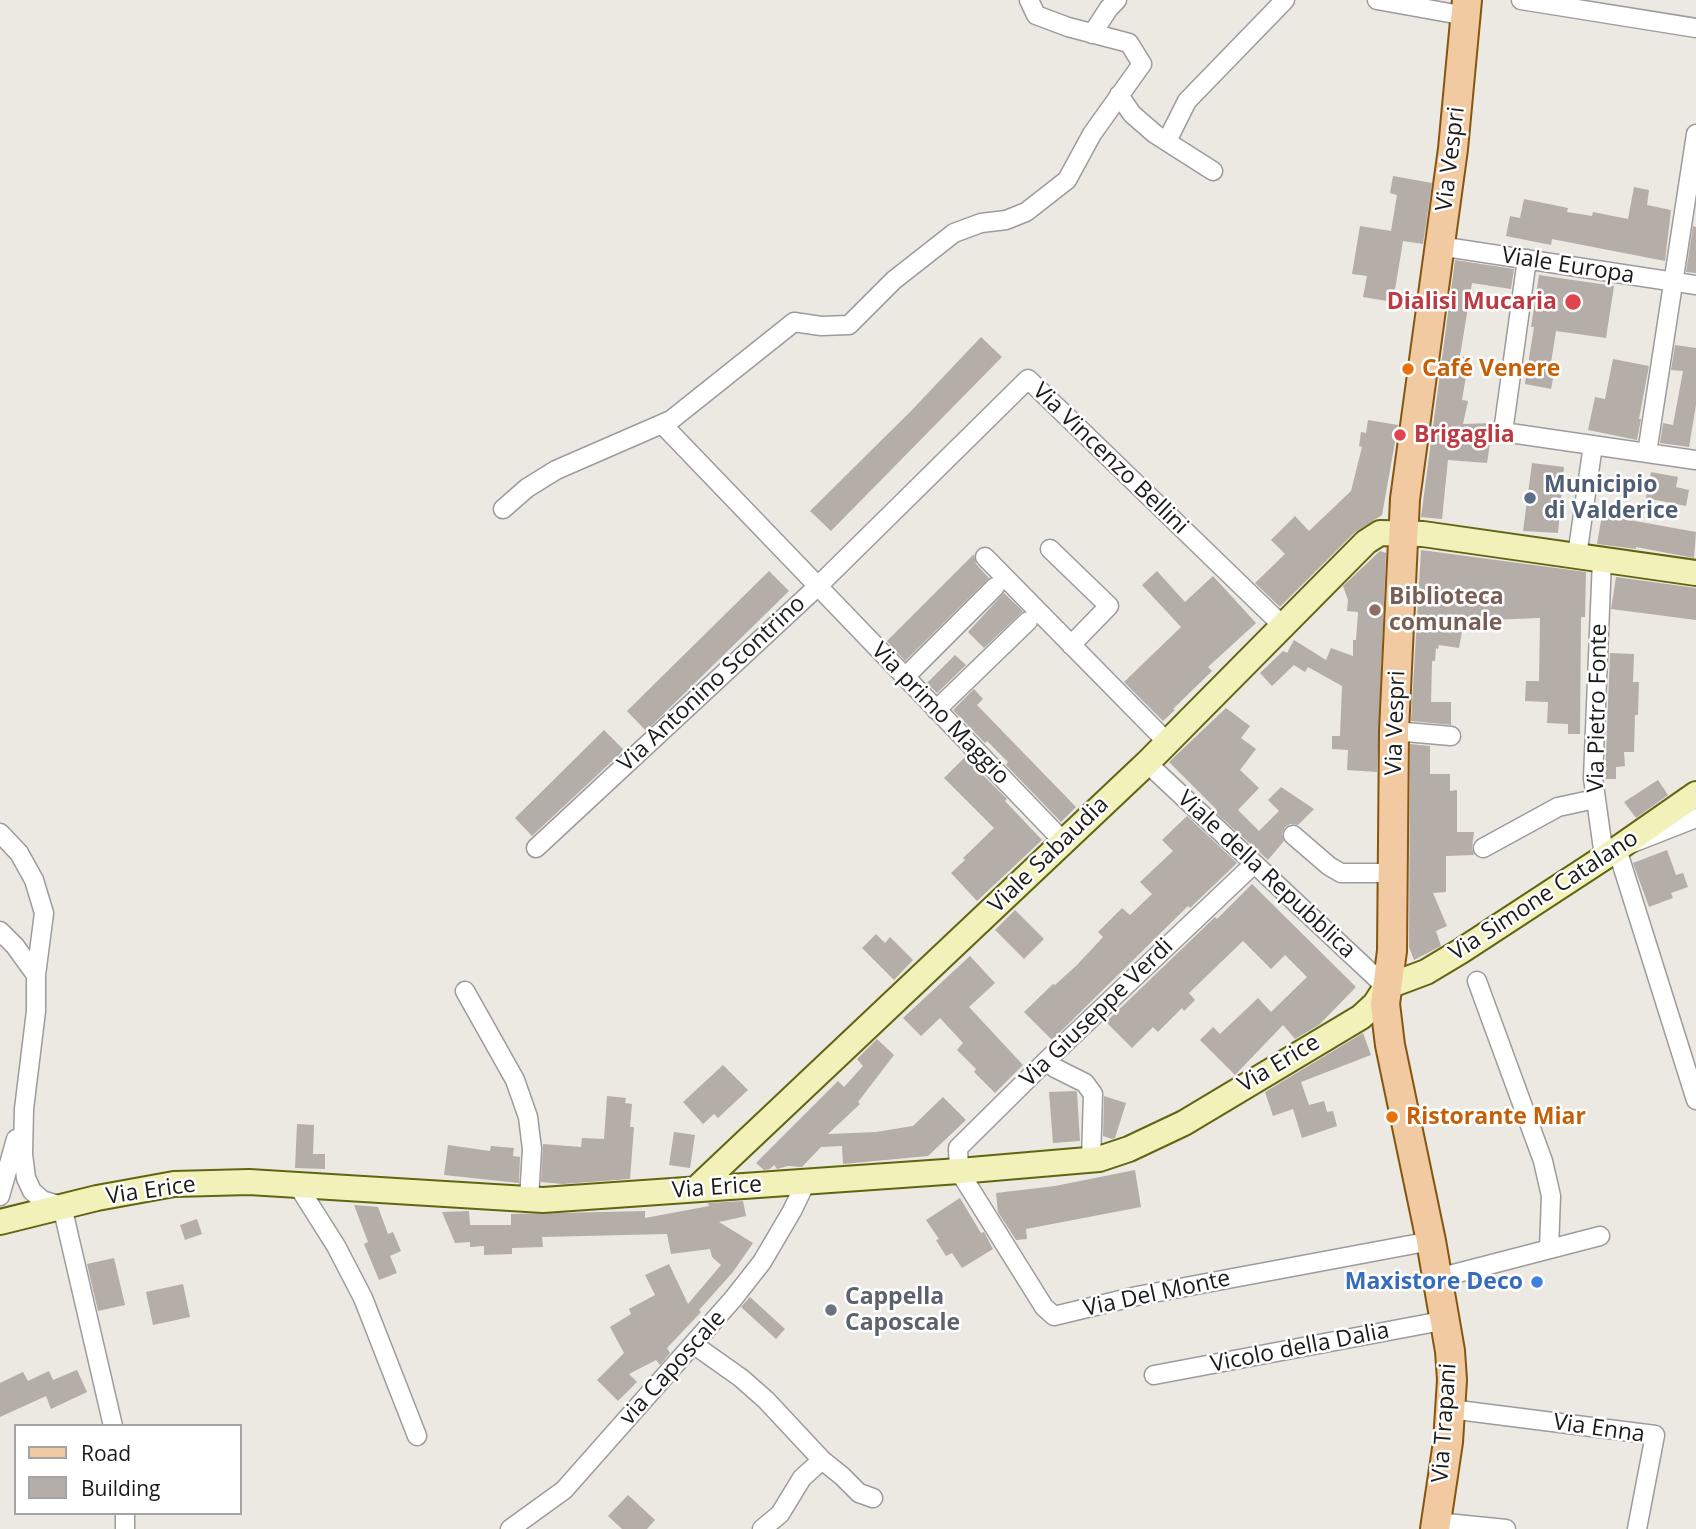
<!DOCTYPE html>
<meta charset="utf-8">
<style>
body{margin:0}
#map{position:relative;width:1696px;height:1529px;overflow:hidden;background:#ece8e2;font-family:"Open Sans",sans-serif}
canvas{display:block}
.legend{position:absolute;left:14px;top:1424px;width:228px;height:91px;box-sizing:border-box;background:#fff;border:2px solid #a4a4a4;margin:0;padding:9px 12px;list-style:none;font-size:21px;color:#1b1b1b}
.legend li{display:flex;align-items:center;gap:14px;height:35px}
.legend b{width:35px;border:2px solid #a4a4a4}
</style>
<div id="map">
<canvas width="1696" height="1529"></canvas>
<ul class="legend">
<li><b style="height:9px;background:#f1caa1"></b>Road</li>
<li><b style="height:19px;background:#b5ada8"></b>Building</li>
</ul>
</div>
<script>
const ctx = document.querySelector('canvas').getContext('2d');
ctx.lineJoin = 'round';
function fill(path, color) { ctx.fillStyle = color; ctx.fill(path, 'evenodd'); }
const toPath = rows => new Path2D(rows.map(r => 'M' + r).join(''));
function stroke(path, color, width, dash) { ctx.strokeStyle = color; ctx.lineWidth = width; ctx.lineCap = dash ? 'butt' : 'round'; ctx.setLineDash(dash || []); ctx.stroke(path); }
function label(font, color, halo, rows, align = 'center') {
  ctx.font = font + ' "Open Sans",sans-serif'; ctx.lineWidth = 5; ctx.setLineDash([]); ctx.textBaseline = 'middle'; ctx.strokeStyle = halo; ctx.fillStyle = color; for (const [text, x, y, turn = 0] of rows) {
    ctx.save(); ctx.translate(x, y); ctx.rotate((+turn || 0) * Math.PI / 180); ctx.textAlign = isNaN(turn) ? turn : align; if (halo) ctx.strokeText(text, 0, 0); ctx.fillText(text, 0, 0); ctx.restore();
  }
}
fill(toPath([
 [1393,176,1432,183,1423,244,1403,241,1393,302,1363,297,1367,276,1352,274,1360,226,1391,231,1397,195,1390,193],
 [1634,187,1649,190,1647,205,1671,210,1665,261,1552,239,1551,245,1506,236,1510,216,1520,218,1524,199,1568,208,1567,212,1592,216,1593,212,1628,219],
 [1693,226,1696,227,1696,273,1686,272],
 [1455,260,1514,269,1511,289,1472,283,1460,356,1469,358,1462,400,1468,401,1463,424,1493,423,1487,463,1448,460,1442,519,1421,517],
 [1539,275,1614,286,1606,338,1556,331,1551,363,1556,364,1551,389,1525,384,1534,327,1531,327],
 [1401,292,1416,295,1414,311,1399,308],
 [981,337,1002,357,831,531,810,511,911,411],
 [1675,345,1696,348,1696,405,1689,447,1660,443,1663,423,1673,425,1683,371,1671,370],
 [1613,359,1649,366,1639,419,1641,419,1637,440,1588,430,1595,397,1605,399],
 [1368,420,1398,425,1382,515,1355,532,1280,607,1255,583,1285,554,1271,540,1295,516,1309,531,1351,491,1362,447,1359,446,1361,432,1366,433],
 [1532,463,1564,467,1558,533,1523,531],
 [1651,472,1678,477,1676,487,1689,490,1686,506,1646,498],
 [1602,515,1696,532,1694,558,1636,547,1636,549,1597,544],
 [1421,550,1586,572,1585,617,1581,617,1580,734,1568,734,1568,724,1547,723,1548,702,1525,701,1526,681,1539,681,1540,618,1464,621,1459,648,1439,645,1438,649,1436,648,1435,661,1432,661,1431,702,1451,702,1451,725,1411,721],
 [1380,551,1386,553,1377,772,1347,770,1348,750,1332,749,1332,736,1340,736,1342,686,1308,667,1305,672,1294,665,1272,686,1260,673,1283,651,1287,653,1294,640,1326,660,1331,648,1353,656,1353,640,1356,640,1358,612,1347,611,1348,600,1343,586],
 [974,554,976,564,989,578,905,661,887,641],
 [769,571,789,591,646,731,627,711],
 [1157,571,1185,602,1213,576,1256,623,1208,667,1212,671,1173,709,1175,710,1163,721,1124,682,1181,627,1142,585],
 [1616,577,1696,588,1696,620,1611,609],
 [1004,593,1023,611,984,648,968,632],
 [1610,653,1634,654,1633,682,1639,682,1638,715,1635,715,1634,752,1624,752,1625,766,1616,767,1616,779,1605,779],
 [955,655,966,665,937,693,927,683],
 [974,689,983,699,977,705,1076,807,1061,822,1006,765,1008,762,987,741,985,743,953,710],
 [1226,708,1250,726,1241,738,1256,749,1240,770,1259,788,1238,810,1259,831,1279,811,1268,800,1281,787,1314,809,1298,825,1290,824,1285,827,1282,834,1284,841,1268,860,1214,811,1216,809,1169,762],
 [604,730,624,750,532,836,515,818],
 [1410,744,1430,746,1430,774,1450,774,1450,791,1457,790,1457,832,1474,832,1472,848,1474,855,1446,856,1446,892,1433,893,1447,926,1436,931,1441,946,1414,960,1409,947],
 [965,757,1007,799,1005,801,1042,840,977,901,951,873,965,860,963,858,994,828,944,778],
 [1658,780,1668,795,1636,818,1624,802],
 [1187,816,1237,863,1190,908,1188,906,1052,1040,1024,1012,1053,984,1055,985,1077,965,1103,937,1098,932,1122,908,1130,915,1152,894,1140,882,1173,851,1162,840],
 [1667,850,1676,875,1683,873,1688,887,1671,893,1673,898,1649,907,1633,863],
 [1252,884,1356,987,1319,1025,1295,1039,1283,1025,1235,1075,1200,1040,1213,1027,1220,1034,1258,998,1271,1012,1307,977,1285,955,1271,969,1243,941,1189,993,1195,1000,1184,1011,1182,1008,1158,1032,1153,1027,1132,1048,1106,1022,1215,917,1217,919],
 [1015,910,1044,939,1024,959,995,930],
 [876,934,885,943,890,937,913,960,894,980,862,948],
 [970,956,995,983,969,1007,1023,1065,995,1093,974,1072,976,1069,957,1050,963,1043,940,1018,921,1036,903,1018],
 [1363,1033,1371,1055,1301,1082,1309,1105,1324,1101,1327,1112,1333,1111,1337,1126,1302,1138,1293,1109,1273,1116,1265,1092],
 [877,1039,894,1055,858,1102,860,1104,828,1134,876,1132,913,1126,943,1097,966,1120,928,1156,843,1164,842,1146,821,1147,802,1167,788,1166,777,1169,774,1165,770,1169,764,1170,756,1163,838,1081,844,1087,863,1066,857,1059],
 [723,1065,748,1090,718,1118,714,1114,703,1124,683,1102],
 [1075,1091,1077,1092,1080,1141,1053,1143,1049,1092],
 [607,1096,626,1098,625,1103,632,1104,630,1127,634,1127,630,1179,563,1184,541,1182,543,1144,581,1147,582,1138,604,1139],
 [1104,1096,1126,1103,1115,1138,1112,1139,1103,1136],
 [297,1124,314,1125,313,1154,325,1154,325,1169,295,1168],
 [674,1132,695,1135,690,1168,669,1165],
 [448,1145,490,1151,491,1146,514,1148,513,1156,520,1157,519,1183,444,1175],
 [1135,1170,1141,1207,1026,1229,1027,1239,1016,1240,998,1212,996,1193,1055,1186],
 [960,1198,981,1233,984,1232,993,1249,962,1268,952,1253,946,1256,936,1240,939,1239,926,1220],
 [743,1201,746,1216,719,1222,753,1243,733,1272,699,1310,701,1312,667,1348,670,1353,660,1365,656,1360,629,1374,637,1382,618,1401,597,1380,624,1353,610,1327,631,1314,629,1309,655,1295,645,1275,669,1264,688,1304,721,1265,712,1257,710,1249,671,1254,667,1234,542,1237,543,1247,512,1248,512,1254,484,1255,484,1246,470,1247,470,1242,455,1243,442,1212,469,1211,470,1225,511,1225,511,1214,645,1211,645,1218,709,1206,708,1203],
 [354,1205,378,1207,388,1234,393,1232,401,1251,390,1256,397,1273,379,1280,364,1244,368,1242],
 [197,1219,202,1234,185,1240,180,1225],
 [114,1258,125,1305,98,1311,87,1264],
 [183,1284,190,1317,153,1325,146,1292],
 [750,1297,785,1329,776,1339,741,1307],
 [77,1370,87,1392,51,1409,46,1396,0,1417,0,1383,23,1372,28,1381,49,1371,53,1380],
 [628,1495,655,1520,647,1529,622,1529,608,1516]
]), '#b5ada8');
const street = toPath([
 [1377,0,1466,16],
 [1521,0,1696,28],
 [1092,34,1109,8,1117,0],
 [1119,95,1132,114,1155,134,1213,171],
 [1167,141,1187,101,1285,0],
 [1439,246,1696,285],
 [1527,259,1503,432,1696,460],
 [663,425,1064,842],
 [1647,453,1696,134],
 [503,509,527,488,556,470,671,420,794,322,821,326,849,325,894,280,954,233,981,223,1006,220,1026,212,1067,180,1092,134,1142,64,1129,43,1068,27,1036,15,1029,0],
 [1050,549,1109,606,1071,645],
 [1577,556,1593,445],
 [985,557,1167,742],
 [1602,560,1593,778,1604,856],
 [905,677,995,587],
 [936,710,1028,621],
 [1394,731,1451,736],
 [1147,763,1386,987],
 [1696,818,1617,849,1696,1100],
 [0,833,19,853,34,880,44,913,36,975],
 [1293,835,1329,866,1341,873,1393,873],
 [536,848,817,587,1028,379,1284,627],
 [1483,848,1558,807,1595,799],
 [1254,864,1046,1061,958,1148,959,1171,1044,1307,1054,1316,1137,1296,1431,1241],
 [0,931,15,946,36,975,36,1011,24,1109,23,1154,26,1178,32,1191,42,1200,62,1206,113,1426],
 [1477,981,1543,1161,1551,1196,1549,1249],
 [465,991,515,1080,528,1117,532,1149,529,1199],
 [1046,1061,1055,1068,1085,1083,1093,1094,1091,1160],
 [298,1186,336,1246,363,1298,417,1436],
 [0,1196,16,1139],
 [1438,1278,1600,1236],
 [693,1344,741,1378,766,1400,822,1460,842,1476,859,1493,873,1498],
 [1154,1375,1447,1320],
 [1450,1409,1655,1435,1637,1529],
 [125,1513,125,1529],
 [1436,1522,1506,1529],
 [510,1529,564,1490,733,1299,762,1262,792,1211,806,1182],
 [762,1529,780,1514,802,1478,822,1460]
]);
const secondary = toPath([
 [696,1189,1147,763,1366,542,1380,533,1423,534,1696,573],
 [0,1222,97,1198,174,1184,249,1182,543,1200,959,1171,1099,1159,1129,1149,1184,1123,1361,1017,1375,1004,1386,987,1426,972,1461,951,1617,849,1696,794]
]);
const primary = toPath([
 [1435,1529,1448,1442,1452,1380,1450,1351,1431,1241,1390,1045,1385,1004,1392,951,1394,731,1405,499,1453,149,1467,0]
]);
stroke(street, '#9c9c9c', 21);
stroke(secondary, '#61650f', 28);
stroke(primary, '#84560f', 32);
stroke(street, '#fff', 18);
stroke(secondary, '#f2f1ba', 24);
stroke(primary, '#f1caa1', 28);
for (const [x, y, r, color] of [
 [1573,302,9,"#e0444e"],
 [1408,369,7,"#e8710a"],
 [1400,435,7,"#e0444e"],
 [1530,498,7,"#5c6f8a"],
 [1375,610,7,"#8d6e63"],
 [1392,1117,7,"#e8710a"],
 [1537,1282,7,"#3f7fe0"],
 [831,1310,7,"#6b7280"]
]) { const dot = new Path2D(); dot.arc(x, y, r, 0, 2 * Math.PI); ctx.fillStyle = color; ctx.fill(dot); stroke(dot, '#fff', 2.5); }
label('23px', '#1b1b1b', '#fff', [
 ["Via Vespri",1451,159,-83],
 ["Viale Europa",1568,266,9],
 ["Via Vincenzo Bellini",1110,459,44],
 ["Via Antonino Scontrino",712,684,-43],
 ["Via Pietro Fonte",1598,708,-89],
 ["Via primo Maggio",940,714,46],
 ["Via Vespri",1396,723,-88],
 ["Viale Sabaudia",1049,855,-44],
 ["Viale della Repubblica",1266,875,43],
 ["Via Simone Catalano",1544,896,-33],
 ["Via Giuseppe Verdi",1097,1013,-44],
 ["Via Erice",1279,1064,-31],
 ["Via Erice",717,1188,-4],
 ["Via Erice",151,1191,-8],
 ["Via Del Monte",1157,1294,-12],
 ["Vicolo della Dalia",1300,1348,-11],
 ["via Caposcale",673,1368,-48],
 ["Via Trapani",1445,1423,-86],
 ["Via Enna",1599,1429,8]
]);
label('bold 23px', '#be3a42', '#fff', [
 ["Dialisi Mucaria",1557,302],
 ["Brigaglia",1414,435,"left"]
], 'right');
label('bold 23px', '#c56008', '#fff', [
 ["Café Venere",1422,369],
 ["Ristorante Miar",1406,1117]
], 'left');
label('bold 23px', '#4e5e75', '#fff', [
 ["Municipio",1544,485],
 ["di Valderice",1544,511]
], 'left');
label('bold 23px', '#785e54', '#fff', [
 ["Biblioteca",1389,597],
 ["comunale",1389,623]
], 'left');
label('bold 23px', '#366cbe', '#fff', [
 ["Maxistore Deco",1523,1282]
], 'right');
label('bold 23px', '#5b616d', '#fff', [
 ["Cappella",845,1297],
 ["Caposcale",845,1323]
], 'left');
</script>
